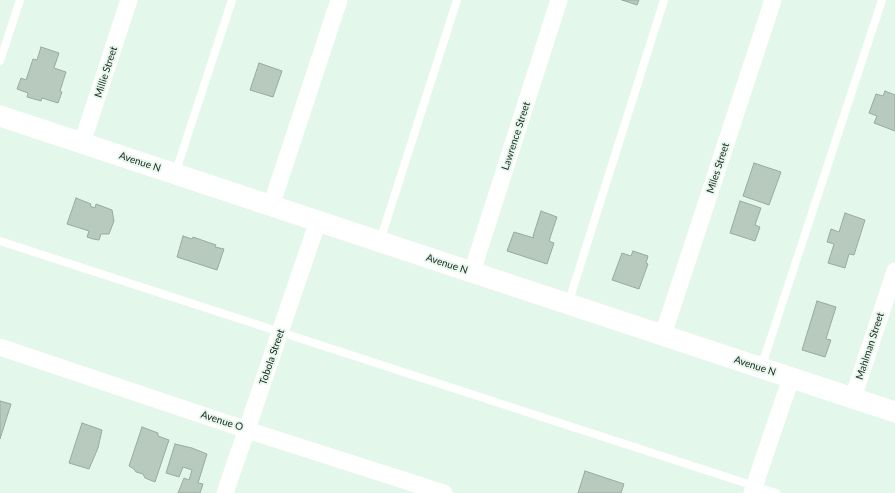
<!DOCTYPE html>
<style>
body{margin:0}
canvas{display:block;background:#e4f7eb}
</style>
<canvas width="895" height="493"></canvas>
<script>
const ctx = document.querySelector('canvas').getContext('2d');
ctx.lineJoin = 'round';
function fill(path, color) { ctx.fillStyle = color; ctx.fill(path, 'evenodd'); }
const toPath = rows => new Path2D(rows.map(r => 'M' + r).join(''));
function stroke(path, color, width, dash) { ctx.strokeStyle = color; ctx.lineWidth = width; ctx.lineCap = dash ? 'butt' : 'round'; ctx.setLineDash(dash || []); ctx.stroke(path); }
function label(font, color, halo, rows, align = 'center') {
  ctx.font = font + ' Lato,sans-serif'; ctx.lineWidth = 3.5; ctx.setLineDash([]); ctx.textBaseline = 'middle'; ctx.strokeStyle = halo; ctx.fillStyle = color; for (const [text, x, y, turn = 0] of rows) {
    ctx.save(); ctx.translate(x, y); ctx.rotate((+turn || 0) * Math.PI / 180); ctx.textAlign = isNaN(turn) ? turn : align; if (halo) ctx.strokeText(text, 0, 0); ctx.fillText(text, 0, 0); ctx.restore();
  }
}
const building = toPath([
 [622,0,639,0,637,5,622,0],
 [41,47,59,53,54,68,66,72,60,91,62,92,58,103,42,98,41,101,27,97,28,93,17,89,21,78,26,80,33,59,37,60,41,47],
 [259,63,282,71,273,97,250,90,259,63],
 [885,91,895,95,895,131,874,123,877,116,869,113,876,94,883,96,885,91],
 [754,163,781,172,769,205,743,196,754,163],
 [76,198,91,204,90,206,95,208,96,204,112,210,114,221,109,234,101,234,99,240,93,239,87,237,89,231,67,224,76,198],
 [740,201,761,208,755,225,760,227,755,241,730,233,740,201],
 [541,211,557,217,549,241,554,243,547,264,507,251,514,232,534,238,533,236,541,211],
 [845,213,865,220,854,255,849,254,845,268,828,263,834,244,827,242,831,229,839,232,845,213],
 [183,236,192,239,193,237,216,245,215,247,224,249,217,270,177,257,183,236],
 [633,251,648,256,646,263,648,264,639,289,612,280,622,253,631,256,633,251],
 [817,301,836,307,826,339,831,340,825,357,802,350,817,301],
 [0,401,11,404,0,439,0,401],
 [82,423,102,430,98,448,89,469,69,463,82,423],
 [142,427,158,433,158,436,169,440,155,482,145,478,143,474,136,472,134,469,129,466,142,427],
 [175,444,192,448,207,454,198,483,203,484,200,493,178,493,184,478,189,480,192,470,183,467,179,477,166,473,175,444],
 [585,471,624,484,621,493,578,493,585,471]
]);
fill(building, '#b8c9be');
stroke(building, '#99aba0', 1);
stroke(toPath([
 [0,61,20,0],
 [175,174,232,0],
 [0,241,776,493],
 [380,241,457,0],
 [568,304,664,0],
 [761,368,882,0]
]), '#fff', 8);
stroke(toPath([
 [82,143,129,0],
 [271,206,339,0],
 [472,272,559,0],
 [663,335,773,0],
 [0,347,247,430,444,493],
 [853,398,895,271],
 [225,493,318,221],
 [752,493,791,378]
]), '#fff', 17);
stroke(toPath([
 [0,116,895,412]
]), '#fff', 21);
label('10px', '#1d231f', '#e4f7eb', [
 ["Millie Street",106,72,-72],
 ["Lawrence Street",516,136,-72],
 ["Avenue N",140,162,18],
 ["Miles Street",718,168,-72],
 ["Avenue N",447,264,18],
 ["Mahlman Street",870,346,-72],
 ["Tobola Street",272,357,-71],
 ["Avenue N",755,366,18],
 ["Avenue O",222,421,18]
]);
</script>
